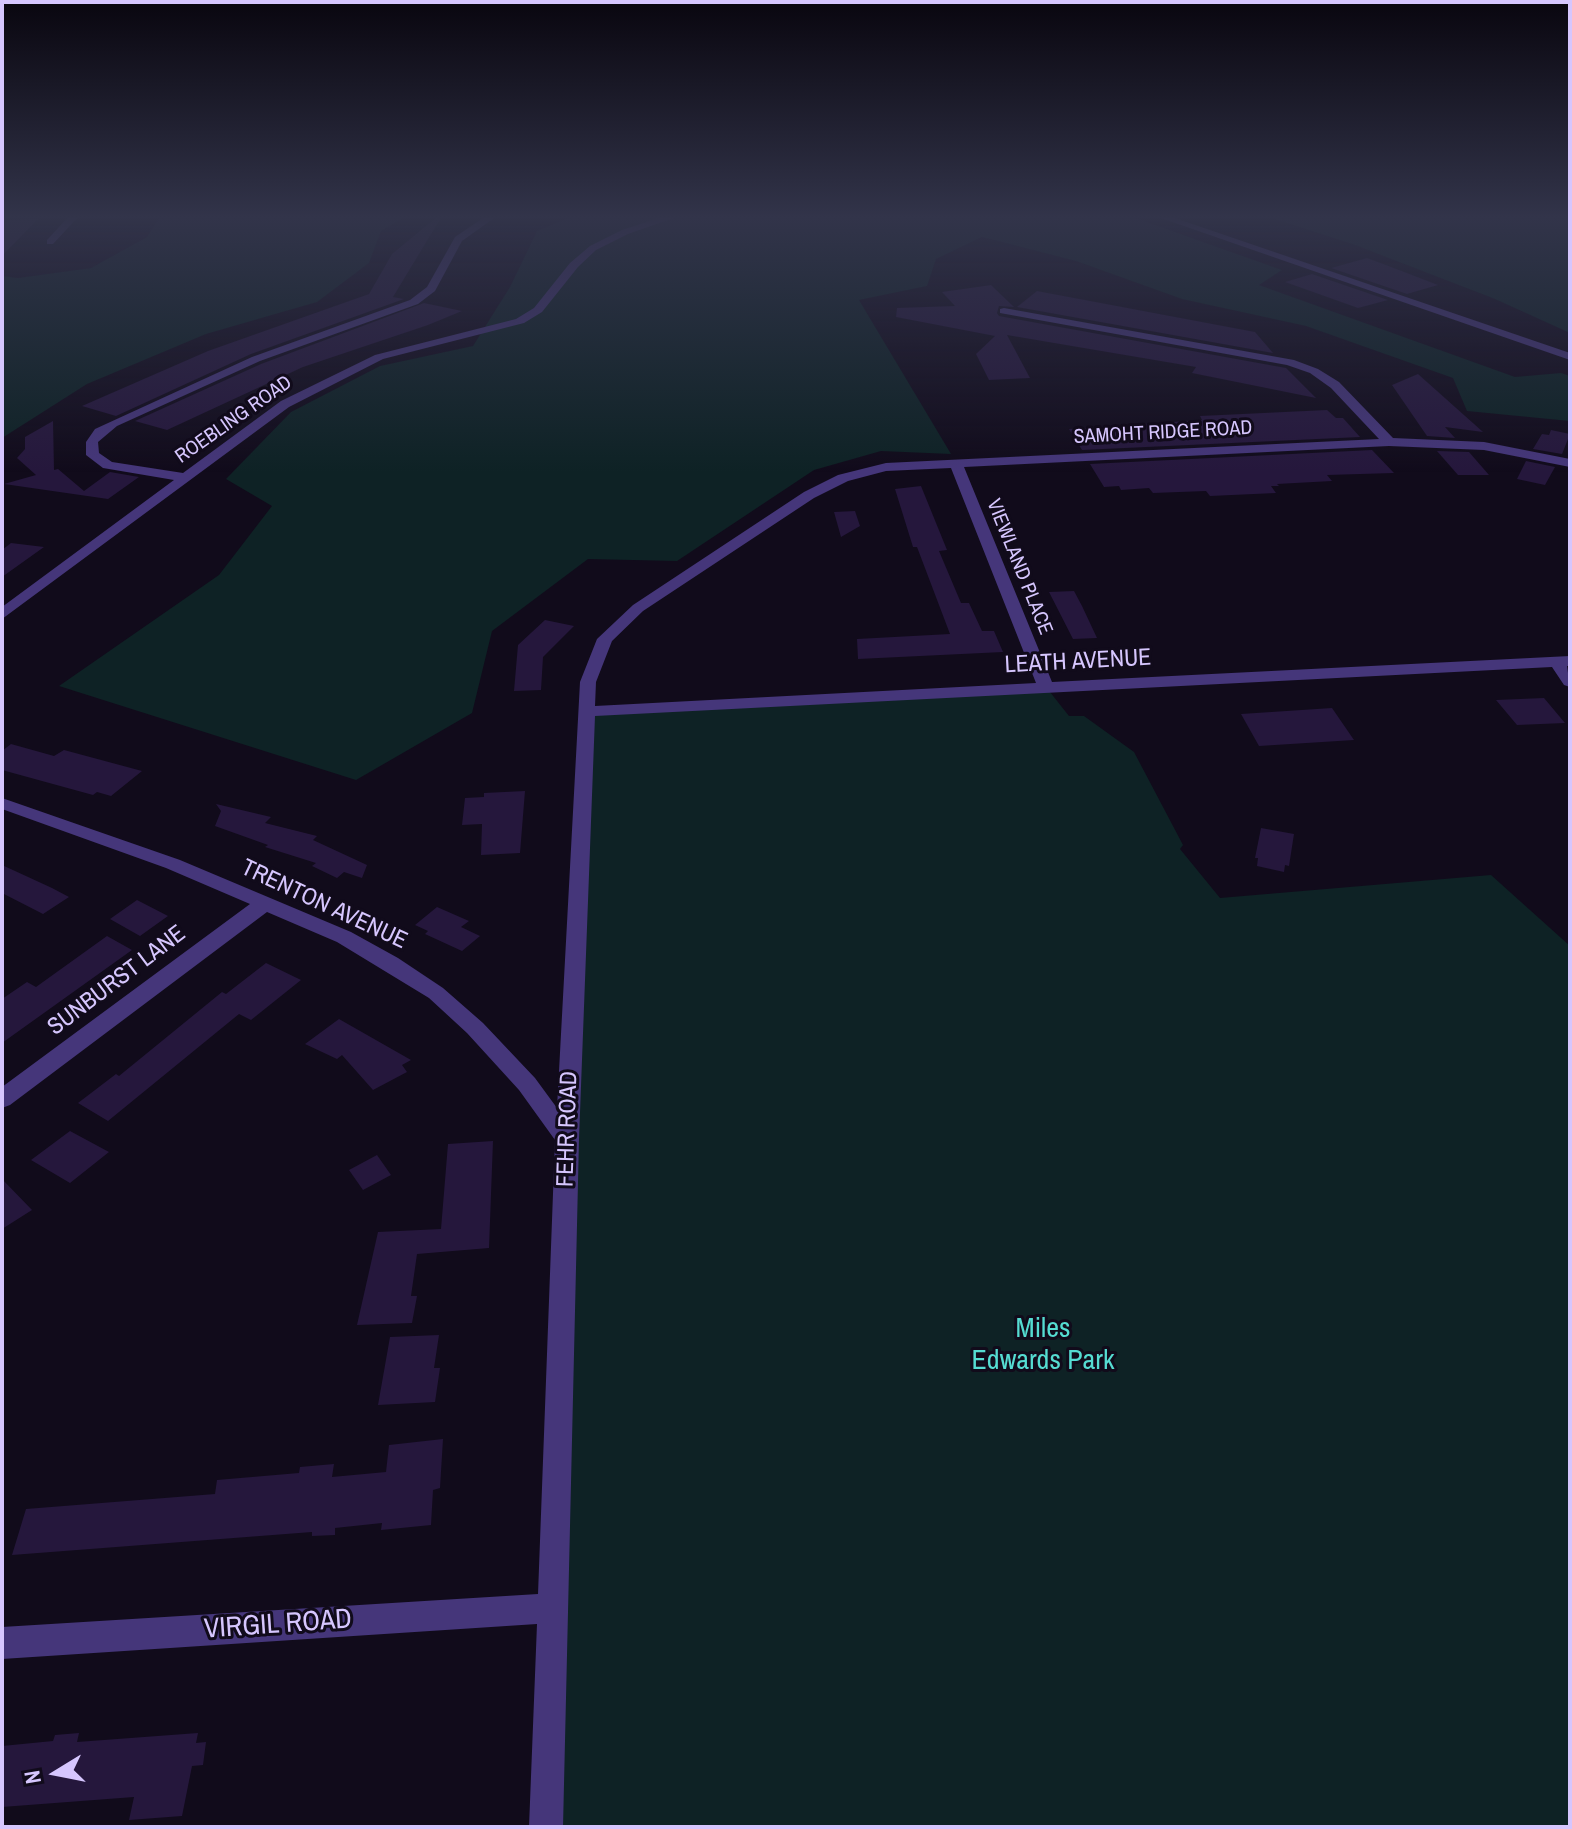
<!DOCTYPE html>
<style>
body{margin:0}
#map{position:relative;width:1572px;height:1829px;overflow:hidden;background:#110b1b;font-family:"Archivo Narrow",sans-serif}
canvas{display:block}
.frame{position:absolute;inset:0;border:4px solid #d6c6fe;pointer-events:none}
.north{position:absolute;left:16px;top:1733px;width:80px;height:80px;-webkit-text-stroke:6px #110b1b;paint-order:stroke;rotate:260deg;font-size:22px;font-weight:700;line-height:32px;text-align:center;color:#d6c6fe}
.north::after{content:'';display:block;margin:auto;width:28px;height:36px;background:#d6c6fe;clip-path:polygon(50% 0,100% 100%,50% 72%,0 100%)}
</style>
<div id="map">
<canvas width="1572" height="1829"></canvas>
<div class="frame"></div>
<div class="north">N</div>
</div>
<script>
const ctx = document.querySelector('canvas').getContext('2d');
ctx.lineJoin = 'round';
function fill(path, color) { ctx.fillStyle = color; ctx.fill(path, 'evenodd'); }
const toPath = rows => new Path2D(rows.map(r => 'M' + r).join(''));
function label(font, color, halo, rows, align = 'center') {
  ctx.font = font + ' "Archivo Narrow",sans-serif'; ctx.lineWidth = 6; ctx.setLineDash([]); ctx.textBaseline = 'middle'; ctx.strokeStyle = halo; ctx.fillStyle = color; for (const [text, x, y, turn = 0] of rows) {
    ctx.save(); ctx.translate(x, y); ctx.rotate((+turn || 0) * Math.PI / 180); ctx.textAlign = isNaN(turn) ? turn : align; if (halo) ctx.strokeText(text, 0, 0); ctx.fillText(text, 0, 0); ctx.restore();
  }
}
fill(toPath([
 [160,216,406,216,381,231,369,263,317,302,206,334,87,384,2,438,2,276,18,278,91,268,147,237],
 [573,216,1130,216,1282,270,1259,285,1515,377,1561,373,1570,376,1570,421,1467,411,1453,378,1306,326,1182,299,1076,261,982,237,936,259,927,286,859,300,951,454,881,451,814,470,677,561,588,559,492,631,472,713,356,780,59,686,219,575,272,506,226,479,291,412,380,366,473,346,510,287,537,231],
 [1266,216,1570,216,1570,333,1495,299,1355,245],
 [1046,687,1069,716,1084,716,1134,752,1183,845,1180,849,1220,898,1491,875,1570,946,1570,1827,546,1827,588,711]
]), '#0e2225');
fill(toPath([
 [438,216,442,216,393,297,404,299,251,354,116,416,82,406,208,351,369,294,392,254],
 [38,219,2,256,2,225,9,220],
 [1367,258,1386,265,1438,285,1407,294,1331,268],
 [1312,274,1388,300,1358,308,1285,282],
 [991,285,1014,307,999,306,997,313,999,316,1286,368,1316,398,1192,373,1196,367,1007,335,1030,378,989,380,976,354,995,336,896,317,897,308,955,306,942,292],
 [1037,291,1255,332,1273,353,1017,307],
 [424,303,462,311,428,325,303,367,167,430,135,421,261,364],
 [1418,374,1483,432,1445,427,1455,438,1427,436,1392,385],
 [1327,410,1336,418,1343,418,1360,437,1082,450,1069,429,1202,420,1200,416],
 [53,421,54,470,58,469,84,491,110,472,139,477,108,499,4,484,36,475,17,458,25,449,25,437],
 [1551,430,1570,434,1562,454,1533,449,1542,434,1549,435],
 [1372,450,1394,473,1327,475,1332,481,1277,484,1279,486,1271,486,1276,493,1210,496,1206,491,1153,493,1149,488,1121,490,1119,486,1104,487,1090,464],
 [1437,451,1469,452,1489,475,1458,475],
 [1526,461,1555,467,1545,485,1517,479],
 [921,486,947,550,939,551,961,603,969,603,982,631,994,631,1003,652,858,659,857,639,950,634,917,547,913,547,895,489],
 [855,511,860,526,841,537,834,512],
 [11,543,44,547,2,577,2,550],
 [1074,591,1082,606,1097,638,1073,639,1049,592],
 [545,620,574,626,543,657,541,690,514,691,518,645],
 [1544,698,1565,723,1517,725,1496,700],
 [1332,708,1354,740,1259,746,1241,714],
 [11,744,54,756,64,750,142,771,111,796,97,792,93,795,2,770,2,751],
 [525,791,520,853,481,855,482,824,462,825,465,798,484,797,484,793],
 [216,804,271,817,265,823,317,836,313,840,367,865,362,878,344,872,337,878,312,866,316,863,265,847,268,845,215,826,221,811],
 [1261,828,1294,834,1289,866,1285,865,1284,872,1257,866,1258,858,1255,858],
 [2,865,52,888,69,897,43,914,2,893],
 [137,900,168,916,140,936,110,919],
 [437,907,469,921,461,927,480,936,462,951,425,934,428,931,415,925],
 [107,936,132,950,2,1043,2,999,27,982,36,987],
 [266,963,301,980,251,1020,239,1014,108,1121,78,1103,116,1074,119,1076,222,992,226,994],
 [339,1019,411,1060,402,1065,407,1072,373,1090,342,1055,337,1059,305,1044],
 [70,1131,109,1152,70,1183,31,1160],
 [493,1141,489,1248,417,1254,411,1296,417,1296,412,1323,357,1325,378,1232,441,1229,448,1144],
 [377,1155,391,1175,363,1190,349,1170],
 [2,1179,32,1210,2,1229],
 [439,1335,434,1368,440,1368,435,1402,378,1405,390,1337],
 [443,1439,440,1488,433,1490,431,1525,381,1530,382,1523,335,1528,335,1535,312,1536,312,1532,12,1555,26,1509,215,1494,217,1480,299,1473,300,1467,334,1464,332,1477,386,1472,389,1445],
 [79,1733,77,1742,198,1733,196,1743,206,1742,203,1765,192,1766,182,1816,129,1820,134,1797,2,1807,2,1746,53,1741,55,1735]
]), '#25173c');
fill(toPath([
 [69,216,79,216,53,244,47,244,47,240,69,216],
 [486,216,497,216,462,241,435,291,418,304,260,361,117,426,98,442,99,453,112,462,183,473,281,401,375,355,516,319,534,308,570,263,590,246,622,230,665,216,679,216,628,234,596,250,578,267,542,312,524,323,383,359,289,407,2,619,2,607,174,480,103,468,86,455,86,442,95,429,252,357,410,300,427,287,455,237,486,216],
 [1155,216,1169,216,1570,353,1570,360,1155,216],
 [1004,308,1294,360,1318,369,1339,382,1393,438,1484,442,1570,459,1570,467,1484,450,1389,446,964,467,1052,682,1570,656,1570,666,1567,666,1570,687,1564,685,1552,667,595,716,579,1139,563,1827,529,1827,537,1624,2,1659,2,1627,538,1594,555,1140,519,1090,467,1033,429,998,337,942,267,912,10,1105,2,1108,2,1087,250,904,166,868,2,809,2,798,180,860,351,932,398,958,443,988,483,1023,535,1078,557,1108,580,682,597,639,633,605,804,492,838,475,886,463,1379,439,1331,388,1310,373,1287,365,1000,313,1000,309,1004,308],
 [951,468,1036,683,595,706,596,682,612,641,643,611,814,498,848,481,886,471,951,468]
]), '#45367a');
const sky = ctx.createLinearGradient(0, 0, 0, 472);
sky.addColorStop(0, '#09060f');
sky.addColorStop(0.46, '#32344a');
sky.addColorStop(1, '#32344a00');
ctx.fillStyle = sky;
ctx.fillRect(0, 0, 1572, 472);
label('20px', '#d6c6fe', '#110b1b', [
 ["ROEBLING ROAD",234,420,-35],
 ["SAMOHT RIDGE ROAD",1163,433,-3],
 ["VIEWLAND PLACE",1019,567,68]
]);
label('24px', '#d6c6fe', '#110b1b', [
 ["LEATH AVENUE",1078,662,-3],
 ["TRENTON AVENUE",324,905,25],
 ["SUNBURST LANE",117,981,-37],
 ["FEHR ROAD",568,1129,-88]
]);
label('28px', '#55dcd2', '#110b1b', [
 ["Miles",1043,1329],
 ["Edwards Park",1043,1361]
]);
label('28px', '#d6c6fe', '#110b1b', [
 ["VIRGIL ROAD",278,1625,-4]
]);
</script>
